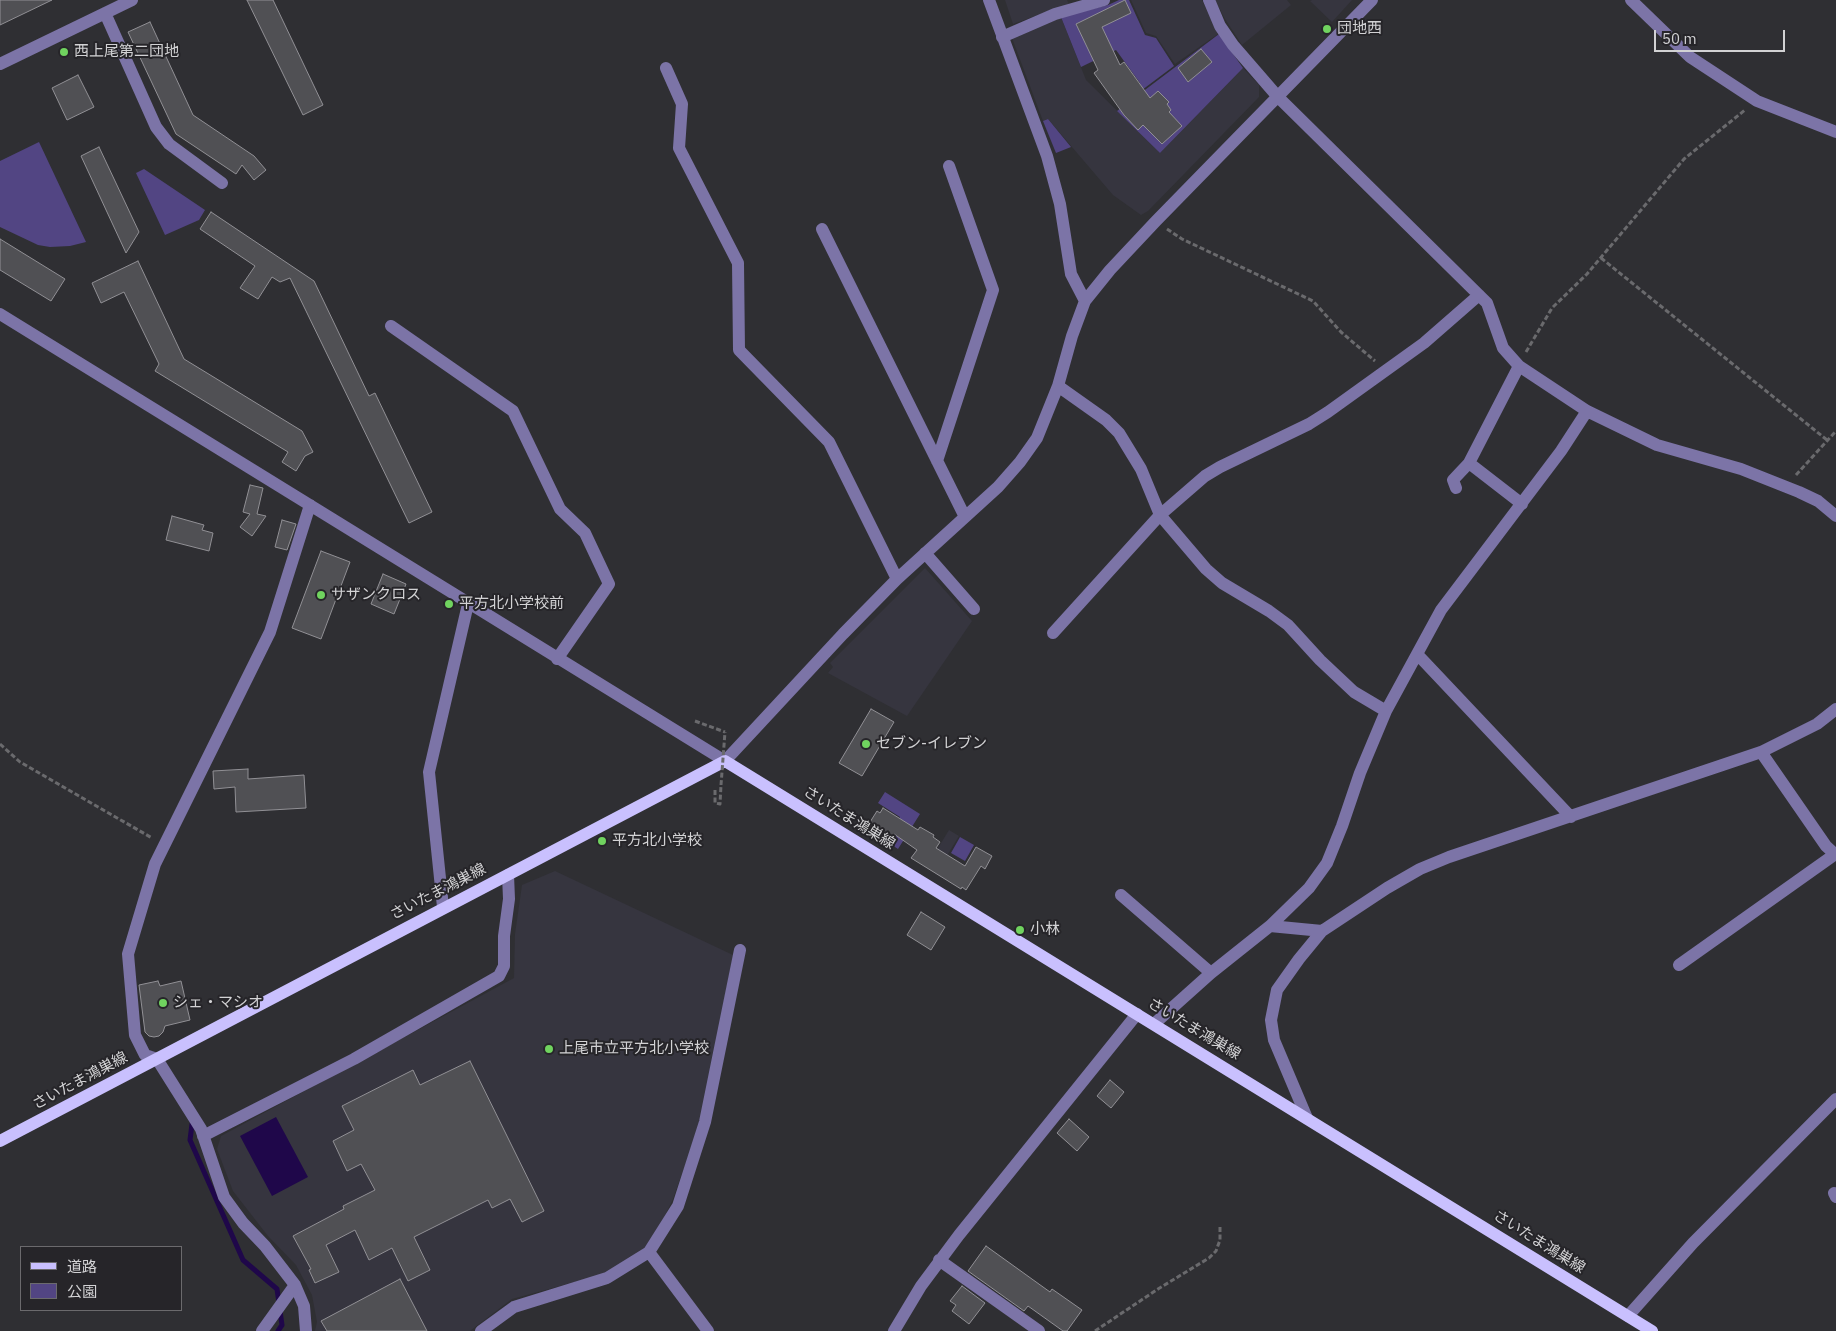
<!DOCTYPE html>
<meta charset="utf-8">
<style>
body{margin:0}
#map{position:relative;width:1836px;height:1331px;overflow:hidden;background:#2f2f33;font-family:"IBM Plex Sans","Noto Sans JP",sans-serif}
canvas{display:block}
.legend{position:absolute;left:20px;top:1246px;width:162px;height:65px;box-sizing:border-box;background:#262529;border:1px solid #6b6a6d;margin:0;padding:6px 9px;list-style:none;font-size:15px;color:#d2d2d4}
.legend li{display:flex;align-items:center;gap:10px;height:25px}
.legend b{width:25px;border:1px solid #6b6a6d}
.scale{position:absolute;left:1654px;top:30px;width:131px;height:22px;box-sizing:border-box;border:2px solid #d2d2d4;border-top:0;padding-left:6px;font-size:15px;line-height:18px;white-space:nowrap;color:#d2d2d4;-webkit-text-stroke:4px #262529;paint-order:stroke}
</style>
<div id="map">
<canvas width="1836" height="1331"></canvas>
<ul class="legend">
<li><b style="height:6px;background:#c9c0fe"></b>道路</li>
<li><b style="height:14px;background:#524583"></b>公園</li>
</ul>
<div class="scale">50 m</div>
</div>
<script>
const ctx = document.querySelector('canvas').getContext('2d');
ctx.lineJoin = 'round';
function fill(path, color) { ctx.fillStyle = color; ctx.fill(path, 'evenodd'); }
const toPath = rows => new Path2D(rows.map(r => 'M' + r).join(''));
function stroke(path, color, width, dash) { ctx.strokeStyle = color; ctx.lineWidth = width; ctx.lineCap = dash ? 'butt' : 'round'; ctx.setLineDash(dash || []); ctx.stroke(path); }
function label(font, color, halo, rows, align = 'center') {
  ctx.font = font + ' "IBM Plex Sans","Noto Sans JP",sans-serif'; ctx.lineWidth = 4; ctx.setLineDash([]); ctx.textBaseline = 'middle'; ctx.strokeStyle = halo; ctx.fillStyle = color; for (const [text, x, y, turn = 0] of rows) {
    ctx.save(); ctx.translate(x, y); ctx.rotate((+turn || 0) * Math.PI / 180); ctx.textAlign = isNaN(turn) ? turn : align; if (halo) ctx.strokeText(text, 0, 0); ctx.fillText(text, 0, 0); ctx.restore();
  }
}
fill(toPath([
 [1005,0,1067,0,1069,4,1013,24],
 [1131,0,1202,0,1218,34,1175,64,1156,36,1146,33],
 [1215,0,1287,0,1291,5,1242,45,1225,19],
 [1312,0,1352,0,1332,22,1310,1],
 [1061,17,1086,80,1160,153,1243,68,1259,85,1259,97,1148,211,1141,215,1113,195,1048,119,1043,121,1012,38],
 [925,568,972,621,907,716,828,673,833,667,830,663],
 [949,830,959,836,937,872,927,866],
 [555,871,733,955,701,1120,673,1199,651,1244,612,1272,512,1299,470,1331,315,1331,317,1322,312,1295,296,1265,268,1236,233,1191,217,1149,221,1136,514,978,515,934,522,885]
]), '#36353f');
fill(toPath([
 [1119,0,1129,0,1145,35,1156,38,1174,66,1142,90,1137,85,1140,83,1116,50,1081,67,1061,17,1108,5],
 [1219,34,1243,68,1160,153,1117,111],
 [1048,119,1071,147,1056,153,1043,121],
 [39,142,86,242,70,246,50,247,38,245,0,227,0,161],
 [144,169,205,210,199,220,165,235,136,173],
 [885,792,920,814,898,849,889,843,902,822,899,820,900,817,878,803],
 [960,837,974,845,965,861,951,853]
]), '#524583');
fill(toPath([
 [276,1117,308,1177,272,1196,240,1136]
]), '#1f074a');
stroke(toPath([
 [192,1124,190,1140,243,1260,277,1289,282,1325,278,1331]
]), '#1f074a', 5);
const building = toPath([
 [0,0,52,0,0,25,0,0],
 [247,0,273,0,323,105,303,115,247,0],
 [1125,0,1131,13,1102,27,1120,65,1124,62,1150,98,1158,91,1169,102,1167,104,1171,110,1169,112,1182,126,1162,144,1143,125,1138,130,1124,115,1094,73,1098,70,1076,24,1125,0],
 [150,22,193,115,254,156,266,170,254,180,242,165,236,174,176,134,128,32,150,22],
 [1201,49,1212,62,1188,82,1178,68,1201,49],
 [78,75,94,107,67,120,52,88,78,75],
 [99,147,139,232,126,253,81,156,99,147],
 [211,212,314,281,369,396,375,393,432,512,409,523,290,278,280,282,272,277,258,299,240,288,255,266,200,229,211,212],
 [0,239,65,279,51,301,0,270,0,239],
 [138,261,184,359,302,431,313,452,305,456,296,471,282,462,288,452,155,371,159,364,124,292,101,303,92,283,138,261],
 [250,485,263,488,257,514,266,516,252,536,240,527,250,514,243,512,250,485],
 [172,516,204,525,202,530,213,533,209,551,166,540,172,516],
 [282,520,296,524,287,550,275,547,282,520],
 [321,551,350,562,321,639,292,628,321,551],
 [383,574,406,584,394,614,371,604,383,574],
 [871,709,894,722,862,776,839,763,871,709],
 [248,769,248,779,304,775,306,808,236,812,235,787,214,789,213,771,248,769],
 [883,808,918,830,920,827,934,835,933,837,940,842,936,848,965,866,976,847,992,856,985,869,981,866,966,890,962,887,961,889,911,858,917,850,894,834,886,843,865,830,877,811,880,813,883,808],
 [921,912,945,927,931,950,907,935,921,912],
 [158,981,160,986,181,981,190,1020,165,1026,163,1032,159,1036,154,1037,149,1036,145,1032,139,985,158,981],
 [470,1061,544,1211,522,1222,510,1199,492,1208,488,1200,414,1237,430,1270,408,1281,392,1248,369,1260,355,1230,326,1245,339,1272,315,1283,309,1270,311,1269,293,1236,344,1209,343,1206,375,1190,361,1164,347,1171,333,1141,354,1130,342,1106,413,1070,420,1085,470,1061],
 [1110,1080,1124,1092,1111,1108,1097,1096,1110,1080],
 [1069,1119,1089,1137,1077,1151,1057,1133,1069,1119],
 [986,1246,1050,1292,1052,1289,1082,1310,1067,1331,1063,1331,1028,1306,1024,1311,968,1271,986,1246],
 [400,1279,427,1331,327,1331,321,1321,400,1279],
 [962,1286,985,1303,969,1324,952,1311,956,1305,950,1301,962,1286]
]);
fill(building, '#505054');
stroke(building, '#919095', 1);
stroke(toPath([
 [1167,229,1182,239,1313,301,1341,332,1375,361],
 [1601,258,1827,440],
 [1526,352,1552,308,1587,274,1684,159,1745,110],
 [1796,475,1836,431],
 [695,721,725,732],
 [0,744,20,762,152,838],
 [715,790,715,803,720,804,721,785],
 [1095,1331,1158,1289,1209,1258,1216,1251,1220,1240,1220,1225]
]), '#6a6a6d', 3, [5, 2.5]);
stroke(toPath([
 [989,0,1047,156,1060,204,1071,274,1085,301],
 [1209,0,1220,26,1233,45,1278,97,1487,303,1503,348,1519,366,1587,411,1657,445,1741,469,1799,492,1818,501,1836,516],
 [1631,0,1690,57,1757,101,1836,132],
 [105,13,156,127,169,144,222,183],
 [1002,37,1055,14,1104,0],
 [0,64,132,0],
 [666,68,682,104,679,148,738,263,739,350,829,442,897,579],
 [822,229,965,517],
 [0,314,725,761,843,634,897,579,998,487,1020,462,1037,438,1058,386,1072,336,1085,301,1110,270,1156,221,1372,0],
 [391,326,513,411,560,509,585,533,609,584,557,659],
 [1058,386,1106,420,1119,433,1141,469,1160,515,1206,569,1222,583,1269,611,1288,625,1320,660,1354,692,1386,711],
 [937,461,993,290,949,166],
 [1469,463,1522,504],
 [1456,488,1453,480,1469,463,1519,366],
 [925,553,974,609],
 [1053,633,1160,515,1205,476,1220,467,1309,424,1328,412,1424,343,1479,295],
 [1418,655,1571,817],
 [1761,752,1826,846,1836,855],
 [1121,895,1211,973],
 [443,907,429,772,468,604],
 [1270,926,1322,931,1387,888,1420,869,1449,857,1761,752,1817,724,1836,709],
 [1679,965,1834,855],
 [1154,1024,1211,973,1270,926,1309,888,1327,863,1342,826,1360,773,1386,711,1441,610,1561,451,1587,411],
 [1307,1118,1274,1040,1271,1020,1277,990,1299,959,1322,931],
 [203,1136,354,1059,499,976,504,966,504,936,509,899,508,875],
 [1834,1193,1836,1197],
 [649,1252,708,1331],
 [939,1260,1039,1331],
 [1628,1316,1693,1243,1836,1099],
 [262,1331,295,1285],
 [306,1331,304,1306,295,1285,265,1246,243,1223,224,1197,201,1129,157,1059,145,1055,135,1035,128,954,155,864,270,632,310,505],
 [481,1331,514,1307,607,1278,649,1252,678,1206,705,1122,740,950],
 [894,1331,921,1286,959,1235,1137,1014]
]), '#7c74a7', 12);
stroke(toPath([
 [0,1141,725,761,1652,1331]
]), '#c9c0fe', 12);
stroke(toPath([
 [721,785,725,732]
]), '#6a6a6d', 3, [5, 2.5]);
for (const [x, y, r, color] of [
 [1327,29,5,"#70d35f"],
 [64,52,5,"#70d35f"],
 [321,595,5,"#70d35f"],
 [449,604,5,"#70d35f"],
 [866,744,5,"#70d35f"],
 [602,841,5,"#70d35f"],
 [1020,930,5,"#70d35f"],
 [163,1003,5,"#70d35f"],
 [549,1049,5,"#70d35f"]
]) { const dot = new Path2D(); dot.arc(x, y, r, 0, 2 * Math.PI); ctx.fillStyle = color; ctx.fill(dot); stroke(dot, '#262529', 2); }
label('15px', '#d2d2d4', '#262529', [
 ["団地西",1337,29],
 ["西上尾第二団地",74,52],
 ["サザンクロス",331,595],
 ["平方北小学校前",459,604],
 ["セブン-イレブン",876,744],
 ["平方北小学校",612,841],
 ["小林",1030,930],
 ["シェ・マシオ",173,1003],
 ["上尾市立平方北小学校",559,1049]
], 'left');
label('15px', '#d2d2d4', '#262529', [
 ["さいたま鴻巣線",849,818,32],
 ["さいたま鴻巣線",438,892,-27],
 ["さいたま鴻巣線",1194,1029,31],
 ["さいたま鴻巣線",80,1081,-28],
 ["さいたま鴻巣線",1539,1242,32]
]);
</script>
